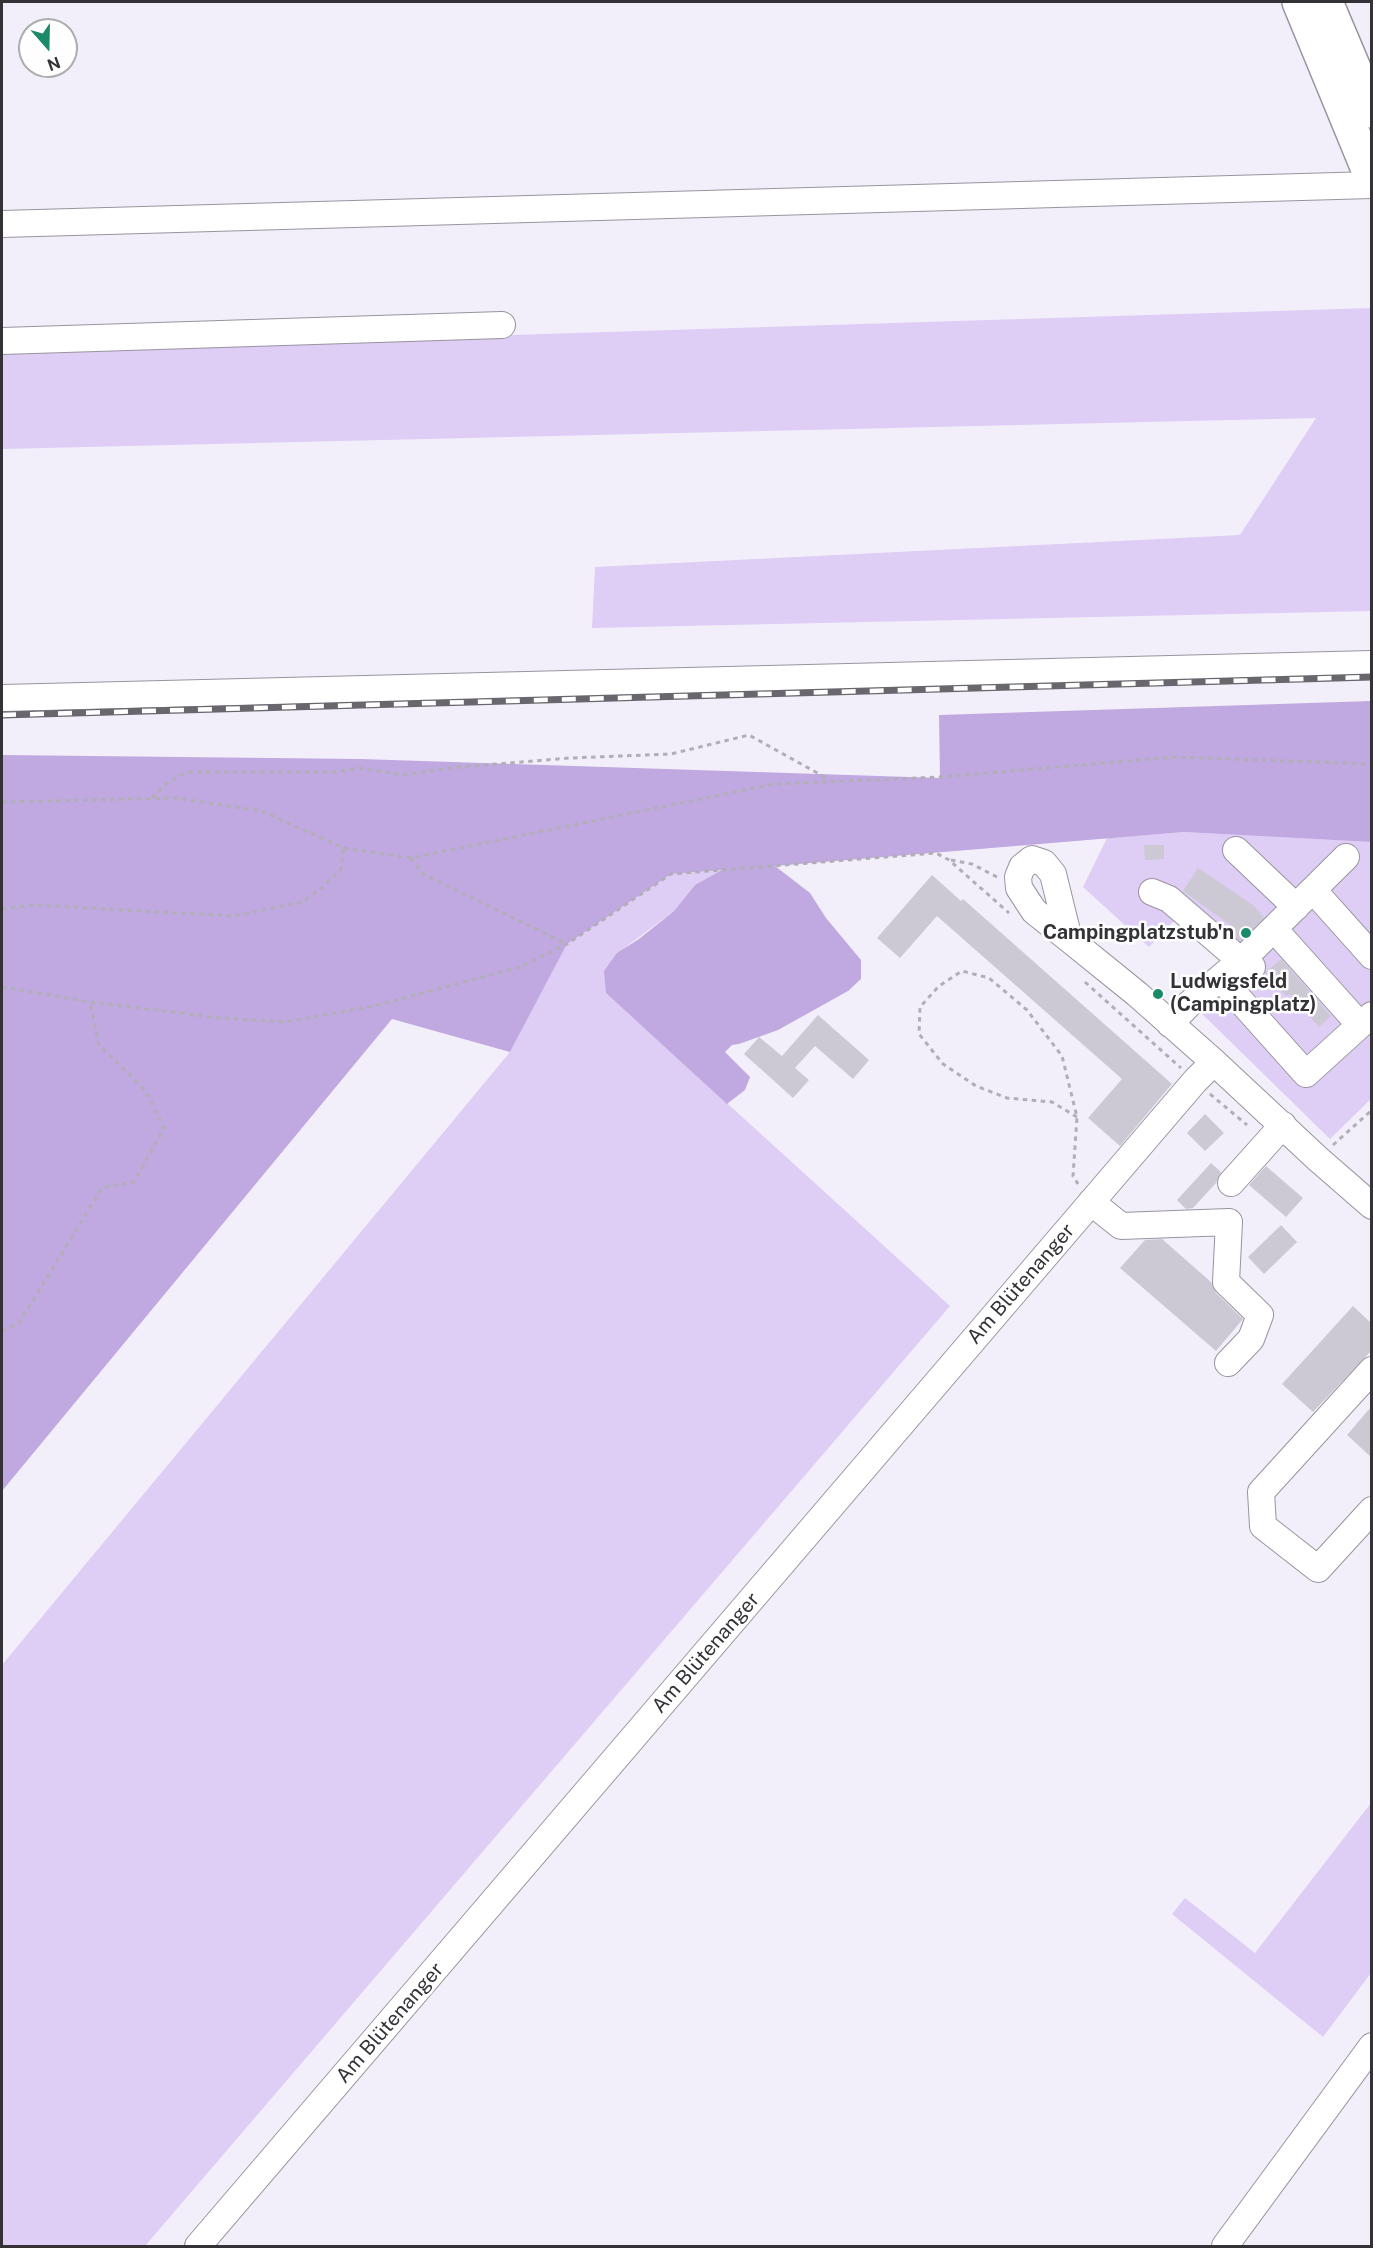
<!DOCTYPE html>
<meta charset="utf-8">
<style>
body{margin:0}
#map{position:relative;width:1373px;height:2248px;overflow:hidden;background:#f3effa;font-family:"Public Sans",sans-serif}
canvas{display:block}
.frame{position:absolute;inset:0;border:3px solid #343237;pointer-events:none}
.north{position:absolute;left:18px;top:18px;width:60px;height:60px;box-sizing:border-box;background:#fefefe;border:2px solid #adacae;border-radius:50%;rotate:160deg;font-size:16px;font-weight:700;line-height:24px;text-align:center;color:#343237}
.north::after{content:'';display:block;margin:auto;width:21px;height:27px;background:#1a8a69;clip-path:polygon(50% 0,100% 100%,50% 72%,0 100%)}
</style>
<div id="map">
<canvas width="1373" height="2248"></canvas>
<div class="frame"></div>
<div class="north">N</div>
</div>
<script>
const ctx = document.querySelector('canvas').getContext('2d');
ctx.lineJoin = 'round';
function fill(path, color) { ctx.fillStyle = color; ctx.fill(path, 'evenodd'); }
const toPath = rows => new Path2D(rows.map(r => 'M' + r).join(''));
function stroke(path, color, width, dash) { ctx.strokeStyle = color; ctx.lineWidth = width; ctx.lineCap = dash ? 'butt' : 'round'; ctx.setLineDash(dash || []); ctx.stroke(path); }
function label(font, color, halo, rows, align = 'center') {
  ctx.font = font + ' "Public Sans",sans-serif'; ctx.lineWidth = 5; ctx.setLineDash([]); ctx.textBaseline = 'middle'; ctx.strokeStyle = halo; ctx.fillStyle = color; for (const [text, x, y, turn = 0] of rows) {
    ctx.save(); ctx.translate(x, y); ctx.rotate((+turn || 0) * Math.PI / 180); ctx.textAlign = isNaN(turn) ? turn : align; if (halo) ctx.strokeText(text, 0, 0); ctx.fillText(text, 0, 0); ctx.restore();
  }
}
fill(toPath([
 [1371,308,1371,611,592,628,595,567,1240,535,1316,418,2,449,2,351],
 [1184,832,1371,842,1371,1099,1330,1139,1196,1008,1239,969,1180,915,1149,947,1083,887,1107,838],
 [724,870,695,885,674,911,623,949,606,993,950,1306,145,2246,2,2246,2,1665,510,1052,567,944,671,874],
 [1371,1803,1371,1973,1323,2037,1172,1914,1185,1898,1255,1953]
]), '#decdf5');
fill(toPath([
 [1371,701,1371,842,1184,832,775,866,810,893,826,918,861,960,861,979,848,991,778,1030,739,1044,732,1045,725,1052,750,1077,745,1090,727,1104,606,993,604,971,617,953,639,939,674,911,695,885,722,870,671,874,567,944,510,1052,392,1019,2,1491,2,755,361,759,940,778,939,715]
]), '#c0a8e0');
fill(toPath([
 [1144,845,1164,845,1164,859,1145,860],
 [1198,868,1254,906,1264,918,1240,941,1229,931,1233,927,1183,891],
 [932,875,961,901,963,899,1172,1084,1120,1146,1088,1118,1122,1079,937,916,900,958,877,938],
 [1281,959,1331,1016,1319,1027,1289,994,1286,996,1265,973],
 [818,1015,869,1060,853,1079,815,1046,795,1068,809,1080,793,1098,744,1054,759,1037,782,1056],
 [1205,1114,1224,1133,1205,1151,1187,1133],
 [1211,1163,1221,1172,1216,1183,1193,1208,1186,1209,1177,1200],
 [1266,1166,1303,1198,1286,1217,1249,1185],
 [1281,1225,1297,1242,1264,1274,1248,1257],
 [1162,1239,1211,1282,1216,1293,1243,1319,1216,1351,1120,1268,1145,1240],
 [1353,1306,1371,1323,1371,1351,1313,1412,1282,1384],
 [1371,1407,1371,1457,1347,1435]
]), '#cdc9d4');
const minor = toPath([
 [2,224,1372,185],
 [2,341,502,325],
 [2,698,1372,664],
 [1236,850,1296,907],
 [1313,890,1372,956],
 [1152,892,1169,899,1241,961],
 [1274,929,1360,1025,1372,1015],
 [1069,939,1053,874,1044,863,1032,859,1022,867,1018,877,1019,888,1034,911,1069,939,1137,994,1214,1062,1318,1159,1372,1206],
 [1252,967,1230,989,1306,1074,1360,1025],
 [1170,1024,1188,1005,1244,958,1346,857],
 [1231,1183,1283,1125],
 [1091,1202,1121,1226,1229,1222,1226,1282,1260,1315,1251,1339,1228,1363],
 [1372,1370,1261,1492,1263,1526,1318,1569,1372,1510],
 [198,2246,1195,1081,1214,1062],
 [1225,2246,1372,2046]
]);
const major = toPath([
 [1299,2,1372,179],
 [1326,2,1372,111]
]);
stroke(minor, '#98949e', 28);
stroke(major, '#98949e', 36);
stroke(toPath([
 [152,798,167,783,187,772,337,772,359,768,404,775,448,768,570,758,671,754,749,735,830,780],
 [2,802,176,798,261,811,344,848,411,858,774,784,941,777,1174,757,1372,764],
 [411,858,423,874,567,944],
 [951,860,972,864,997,877],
 [2,909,33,905,234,916,302,902,322,888,341,869,344,848],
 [1085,982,1181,1068],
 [2,987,90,1002,220,1018,285,1022,374,1006,520,967,567,944,671,874,936,853,949,860,1009,913],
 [1210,1094,1247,1125],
 [1077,1117,1052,1102,1007,1098,976,1086,943,1064,919,1034,920,1007,939,986,962,971,989,978,1027,1010,1062,1056,1077,1117,1073,1176,1078,1184],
 [1333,1145,1372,1110],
 [2,1331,19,1323,102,1188,134,1182,164,1128,145,1090,99,1045,90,1002]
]), '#b2aeb7', 3, [4.5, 4.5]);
stroke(minor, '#fff', 26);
stroke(major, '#fff', 33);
const rail = toPath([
 [2,715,1372,677]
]);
stroke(rail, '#69676d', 7);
stroke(rail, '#fefefe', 4.5, [14]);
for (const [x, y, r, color] of [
 [1246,933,6,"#1a8a69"],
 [1158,994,6,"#1a8a69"]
]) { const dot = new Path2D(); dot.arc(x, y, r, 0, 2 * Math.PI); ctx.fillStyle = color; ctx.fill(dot); stroke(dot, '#fefefe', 2); }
label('bold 20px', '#343237', '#fefefe', [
 ["Campingplatzstub'n",1234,933],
 ["Ludwigsfeld",1170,982,"left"],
 ["(Campingplatz)",1170,1005,"left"]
], 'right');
label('20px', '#343237', '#fefefe', [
 ["Am Blütenanger",1021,1284,-49],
 ["Am Blütenanger",706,1653,-49],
 ["Am Blütenanger",390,2023,-49]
]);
</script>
